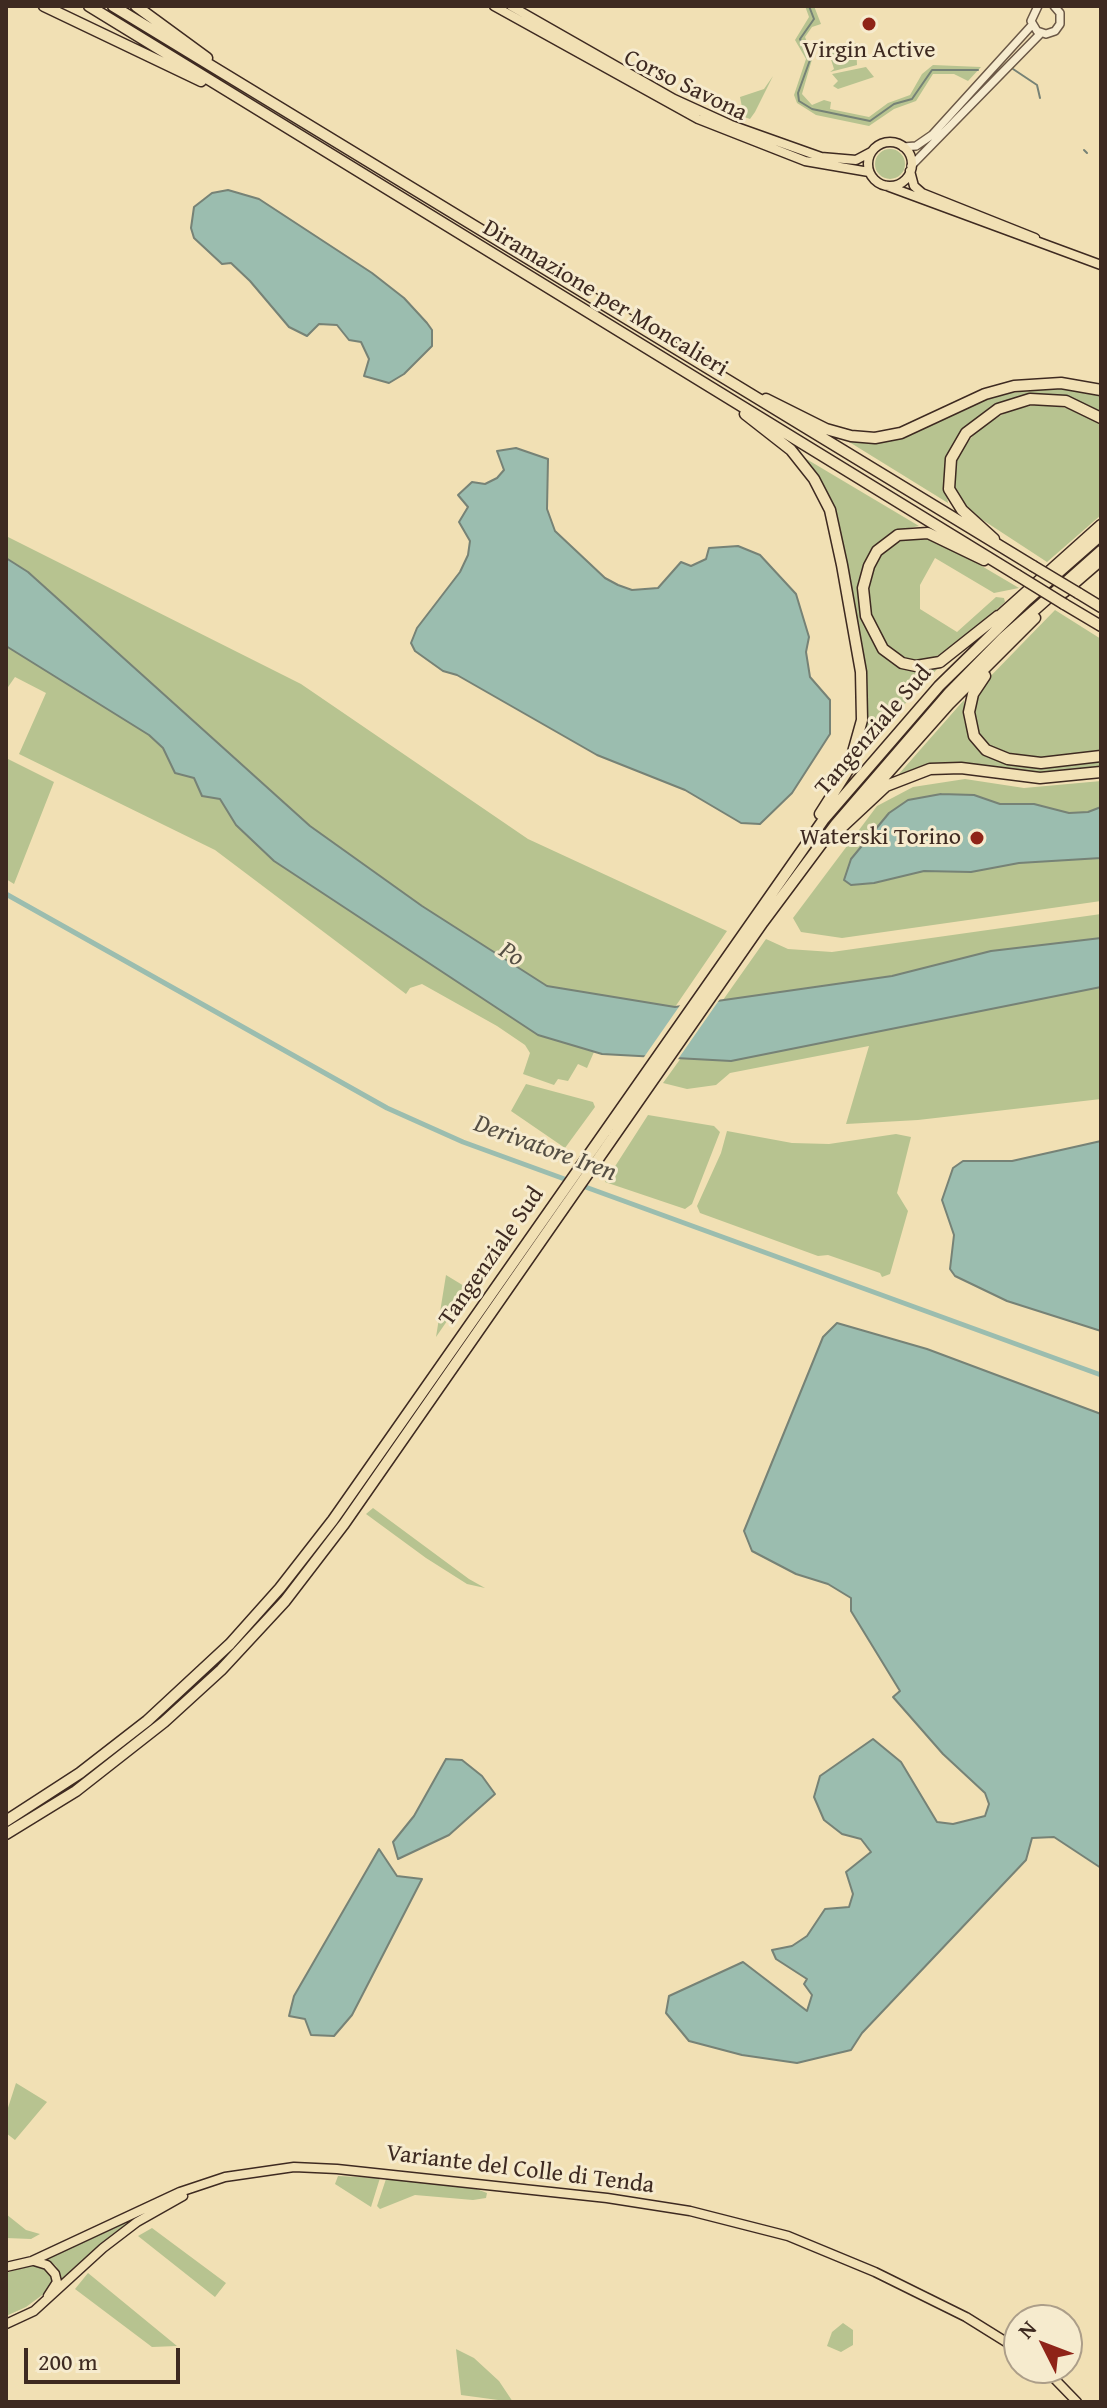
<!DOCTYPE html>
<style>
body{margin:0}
#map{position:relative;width:1107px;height:2408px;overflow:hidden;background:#f1e0b4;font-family:"Gentium Book Plus",serif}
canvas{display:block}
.frame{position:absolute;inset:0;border:8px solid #3e2a21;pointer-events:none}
.north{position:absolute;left:1003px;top:2304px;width:80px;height:80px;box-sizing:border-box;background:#f6ebce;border:2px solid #ac9e89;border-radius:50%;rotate:312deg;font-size:22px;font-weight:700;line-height:32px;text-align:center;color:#3e2a21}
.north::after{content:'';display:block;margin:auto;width:28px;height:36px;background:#8f2418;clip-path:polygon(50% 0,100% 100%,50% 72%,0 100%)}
.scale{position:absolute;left:24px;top:2348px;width:156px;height:36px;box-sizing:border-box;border:4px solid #3e2a21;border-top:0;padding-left:10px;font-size:24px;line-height:28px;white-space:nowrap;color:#3e2a21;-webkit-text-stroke:6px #f6ebce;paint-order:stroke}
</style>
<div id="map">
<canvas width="1107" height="2408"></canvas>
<div class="frame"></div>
<div class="north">N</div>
<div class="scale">200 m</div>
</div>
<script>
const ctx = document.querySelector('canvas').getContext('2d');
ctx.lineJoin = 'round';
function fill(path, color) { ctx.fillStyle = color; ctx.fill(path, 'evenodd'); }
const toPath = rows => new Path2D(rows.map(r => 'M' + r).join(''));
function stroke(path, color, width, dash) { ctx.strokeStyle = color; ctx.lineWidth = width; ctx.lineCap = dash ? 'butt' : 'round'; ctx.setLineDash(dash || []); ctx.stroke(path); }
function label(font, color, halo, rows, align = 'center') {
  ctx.font = font + ' "Gentium Book Plus",serif'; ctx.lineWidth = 6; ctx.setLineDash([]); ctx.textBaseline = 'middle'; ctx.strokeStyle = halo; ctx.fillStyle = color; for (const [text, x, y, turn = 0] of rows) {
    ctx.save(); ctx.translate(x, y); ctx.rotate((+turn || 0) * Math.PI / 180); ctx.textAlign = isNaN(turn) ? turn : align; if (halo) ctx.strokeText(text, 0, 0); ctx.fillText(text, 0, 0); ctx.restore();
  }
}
fill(toPath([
 [805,6,814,6,821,24,812,27,805,37,809,47,814,45,815,49,802,94,812,105,824,100,831,102,830,109,869,117,888,103,910,95,922,74,933,65,981,67,968,81,954,74,933,74,916,101,894,109,869,126,816,115,797,103,794,95,806,59,795,40,809,17],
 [856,43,857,65,830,72,834,69,829,53],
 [866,67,874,77,838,89,833,86,838,81,832,74],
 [773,76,755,112,750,119,744,117,740,97,764,89],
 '875 164a15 15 0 1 1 30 0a15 15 0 1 1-30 0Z',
 [1064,388,1101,395,1101,414,1059,397,990,409,971,423,950,451,944,474,948,503,846,440,891,440,998,394],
 [1041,404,1073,409,1101,424,1101,515,1047,562,969,511,954,489,955,460,977,430,1010,410],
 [803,457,919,526,894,531,873,549,861,610,870,637,891,662,914,671,938,668,859,754,866,723,866,680,844,551,836,516],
 [6,536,301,684,528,839,727,931,675,1007,547,986,422,906,310,826,28,572,6,558],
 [920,536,941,542,1019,588,994,593,935,558,920,585,920,609,957,632,996,597,1004,598,1005,602,953,649,922,662,902,658,885,645,869,612,867,592,876,559,898,539],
 [1055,610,1101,639,1101,751,1041,758,992,750,979,735,973,713,980,687],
 [6,646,149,735,163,748,175,773,195,778,202,796,220,799,236,825,274,861,538,1035,594,1052,587,1068,578,1064,568,1081,558,1079,554,1085,523,1074,530,1053,525,1045,497,1026,422,984,410,988,406,994,215,850,19,754,46,693,15,677,6,690],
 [964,700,964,720,970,737,986,755,1006,763,1038,766,1101,760,1101,768,1046,774,955,763,924,767,898,775],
 [6,758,54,782,14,884,6,879],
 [965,779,1024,788,1101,781,1101,901,842,938,801,932,793,918,877,806,913,787],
 [1101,914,1101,938,991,951,892,976,723,1000,766,939,788,949,832,952],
 [1101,987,1101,1099,918,1120,846,1124,869,1046,730,1073,716,1085,687,1089,663,1083,681,1058,731,1061],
 [526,1084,593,1102,595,1107,565,1148,511,1111],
 [648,1115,714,1126,720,1132,692,1204,685,1209,605,1182],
 [727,1131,792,1143,829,1144,896,1134,911,1137,897,1193,908,1211,890,1274,882,1277,880,1273,828,1255,818,1256,700,1213,697,1206,721,1153],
 [446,1275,469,1289,436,1337],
 [373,1508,469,1579,485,1588,467,1584,426,1558,366,1514],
 [16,2083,47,2102,15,2140,6,2133,6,2114],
 [338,2176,380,2178,371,2207,335,2184],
 [386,2179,474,2188,487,2193,486,2198,473,2200,415,2195,380,2209,377,2206],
 [142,2213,110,2236,62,2280,56,2266,46,2258],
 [6,2214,26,2230,40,2234,31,2239,6,2238],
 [152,2228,226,2283,215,2297,138,2236],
 [35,2264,50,2271,53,2279,49,2290,26,2307,6,2316,6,2273],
 [88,2273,177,2346,152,2347,75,2289],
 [843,2323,853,2330,853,2345,841,2352,827,2346,832,2332],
 [456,2349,474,2358,499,2381,513,2402,461,2395]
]), '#b7c390');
const water = toPath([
 [228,190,259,199,372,273,404,298,427,323,432,330,432,346,404,374,389,383,364,376,369,359,361,342,349,340,337,325,319,324,307,336,289,327,250,281,231,263,222,264,194,238,191,228,194,207,212,193,228,190],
 [516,448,548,459,547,509,555,531,605,578,618,585,632,590,658,588,681,562,691,566,706,559,709,548,738,546,760,555,796,594,809,637,806,652,810,677,830,700,830,734,792,793,760,824,741,823,685,790,597,755,457,675,443,671,415,651,411,643,417,628,460,572,468,555,470,541,459,522,468,507,458,495,472,482,485,484,497,478,504,470,497,451,516,448],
 [6,558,28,572,310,826,422,906,547,986,675,1007,892,976,991,951,1101,938,1101,987,731,1061,602,1054,538,1035,274,861,236,825,220,799,202,796,194,778,175,773,163,748,149,735,6,646,6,558],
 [941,794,974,795,1000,804,1034,804,1069,813,1088,812,1101,807,1101,858,1019,863,971,872,924,871,874,883,851,885,844,880,851,859,889,813,908,800,941,794],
 [1101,1141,1101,1331,1007,1301,955,1276,950,1269,954,1235,942,1200,953,1168,963,1161,1012,1161,1101,1141],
 [837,1323,927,1349,1101,1414,1101,1868,1054,1837,1032,1838,1026,1860,862,2033,851,2050,797,2063,742,2055,689,2041,666,2013,669,1996,743,1962,807,2011,812,1995,804,1984,807,1979,776,1959,772,1950,792,1946,807,1936,825,1909,849,1907,853,1894,846,1872,871,1852,861,1839,842,1834,824,1820,814,1797,820,1776,873,1739,901,1762,937,1822,953,1824,985,1816,989,1804,985,1793,943,1754,893,1697,900,1691,851,1611,851,1598,828,1584,796,1574,752,1551,744,1531,823,1337,837,1323],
 [446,1759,462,1760,482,1776,495,1794,449,1835,398,1859,393,1842,414,1816,446,1759],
 [379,1849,397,1876,422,1879,352,2015,334,2036,311,2035,305,2019,289,2016,294,1996,379,1849]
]);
fill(water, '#9bbdaf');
stroke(water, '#768276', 2);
fill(toPath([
 [722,996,676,1062,642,1060,683,1001]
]), '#f1e0b4');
stroke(toPath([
 [809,6,814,19,800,39,810,60,798,93,799,101,812,109,870,121,894,104,912,99,932,70,978,70],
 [1013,69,1037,85,1040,98],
 [1084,150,1087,153]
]), '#768276', 2);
stroke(toPath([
 [6,894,387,1108,463,1142,570,1181],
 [580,1185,1101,1375]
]), '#9bbdaf', 5);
const minor = toPath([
 [1038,6,1031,21,1037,31,1046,34,1055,31,1060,24,1060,13,1054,6],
 [903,147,916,146,932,135,1032,25],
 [911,166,1041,33]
]);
const major = toPath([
 [494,6,698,119,805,161,869,172],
 [511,6,674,99,731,125,821,157,856,160,871,152],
 '868 164a22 22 0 1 1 44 0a22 22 0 1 1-44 0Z',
 [910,171,914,186,922,193,1035,238],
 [887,186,1101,265],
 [34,2261,47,2265,55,2274,57,2282,48,2296],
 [6,2267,32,2261,180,2192,225,2177,294,2167,337,2169,607,2198,690,2211,788,2236,875,2272,966,2317,1019,2350],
 [6,2324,34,2311,103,2248,137,2222,183,2196],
 [1044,2368,1077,2402]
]);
const highway = toPath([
 [44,6,201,81],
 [89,6,1017,575],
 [113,6,1033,566],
 [136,6,207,58],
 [766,399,826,429,851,436,875,438,901,433,985,394,1014,386,1061,383,1101,390],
 [745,414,791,450,814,479,830,510,842,565,861,672,862,720,848,770,820,814],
 [994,539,962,510,949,489,951,459,966,433,998,409,1030,399,1066,401,1101,418],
 [984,560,928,533,898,535,877,551,869,566,863,588,866,616,883,649,902,663,916,666,940,662,998,616],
 [1064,592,1101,560],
 [1078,593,1101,607],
 [1064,604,1101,626],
 [995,620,1101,525],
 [985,676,973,694,969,712,974,736,986,750,1008,759,1041,763,1101,756],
 [862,802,949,704,1035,618],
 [841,828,886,786,930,769,961,768,1040,778,1101,772],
 [6,1821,80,1773,147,1721,230,1644,280,1588,333,1520,824,819,939,686,1027,600,1101,535],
 [6,1834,76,1791,164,1722,221,1670,285,1601,344,1524,763,922,836,824,949,693,1003,638,1101,551]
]);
stroke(minor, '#6b5846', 10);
stroke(major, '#3e2a21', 11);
stroke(highway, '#3e2a21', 13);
stroke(minor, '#f6ebce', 7);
stroke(major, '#f1e0b4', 8);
stroke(highway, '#f1e0b4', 10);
const highwayBridge = toPath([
 [1033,566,1078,593],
 [1017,575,1064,604]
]);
stroke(highwayBridge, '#3e2a21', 13, []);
stroke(highwayBridge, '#f1e0b4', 10);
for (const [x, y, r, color] of [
 [869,24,8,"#8f2418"],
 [977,838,8,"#8f2418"]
]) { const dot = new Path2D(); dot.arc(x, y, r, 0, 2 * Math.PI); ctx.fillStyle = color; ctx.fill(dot); stroke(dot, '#f6ebce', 3); }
label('24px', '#3e2a21', '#f6ebce', [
 ["Virgin Active",869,51],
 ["Waterski Torino",961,838,"right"]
]);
label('24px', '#3e2a21', '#f6ebce', [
 ["Corso Savona",685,86,26],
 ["Diramazione per Moncalieri",605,299,31],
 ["Tangenziale Sud",874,731,-49],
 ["Tangenziale Sud",492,1257,-55],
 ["Variante del Colle di Tenda",520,2170,7]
]);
label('italic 26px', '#554f44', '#f6ebce', [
 ["Po",511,955,33],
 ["Derivatore Iren",545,1149,20]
]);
</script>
